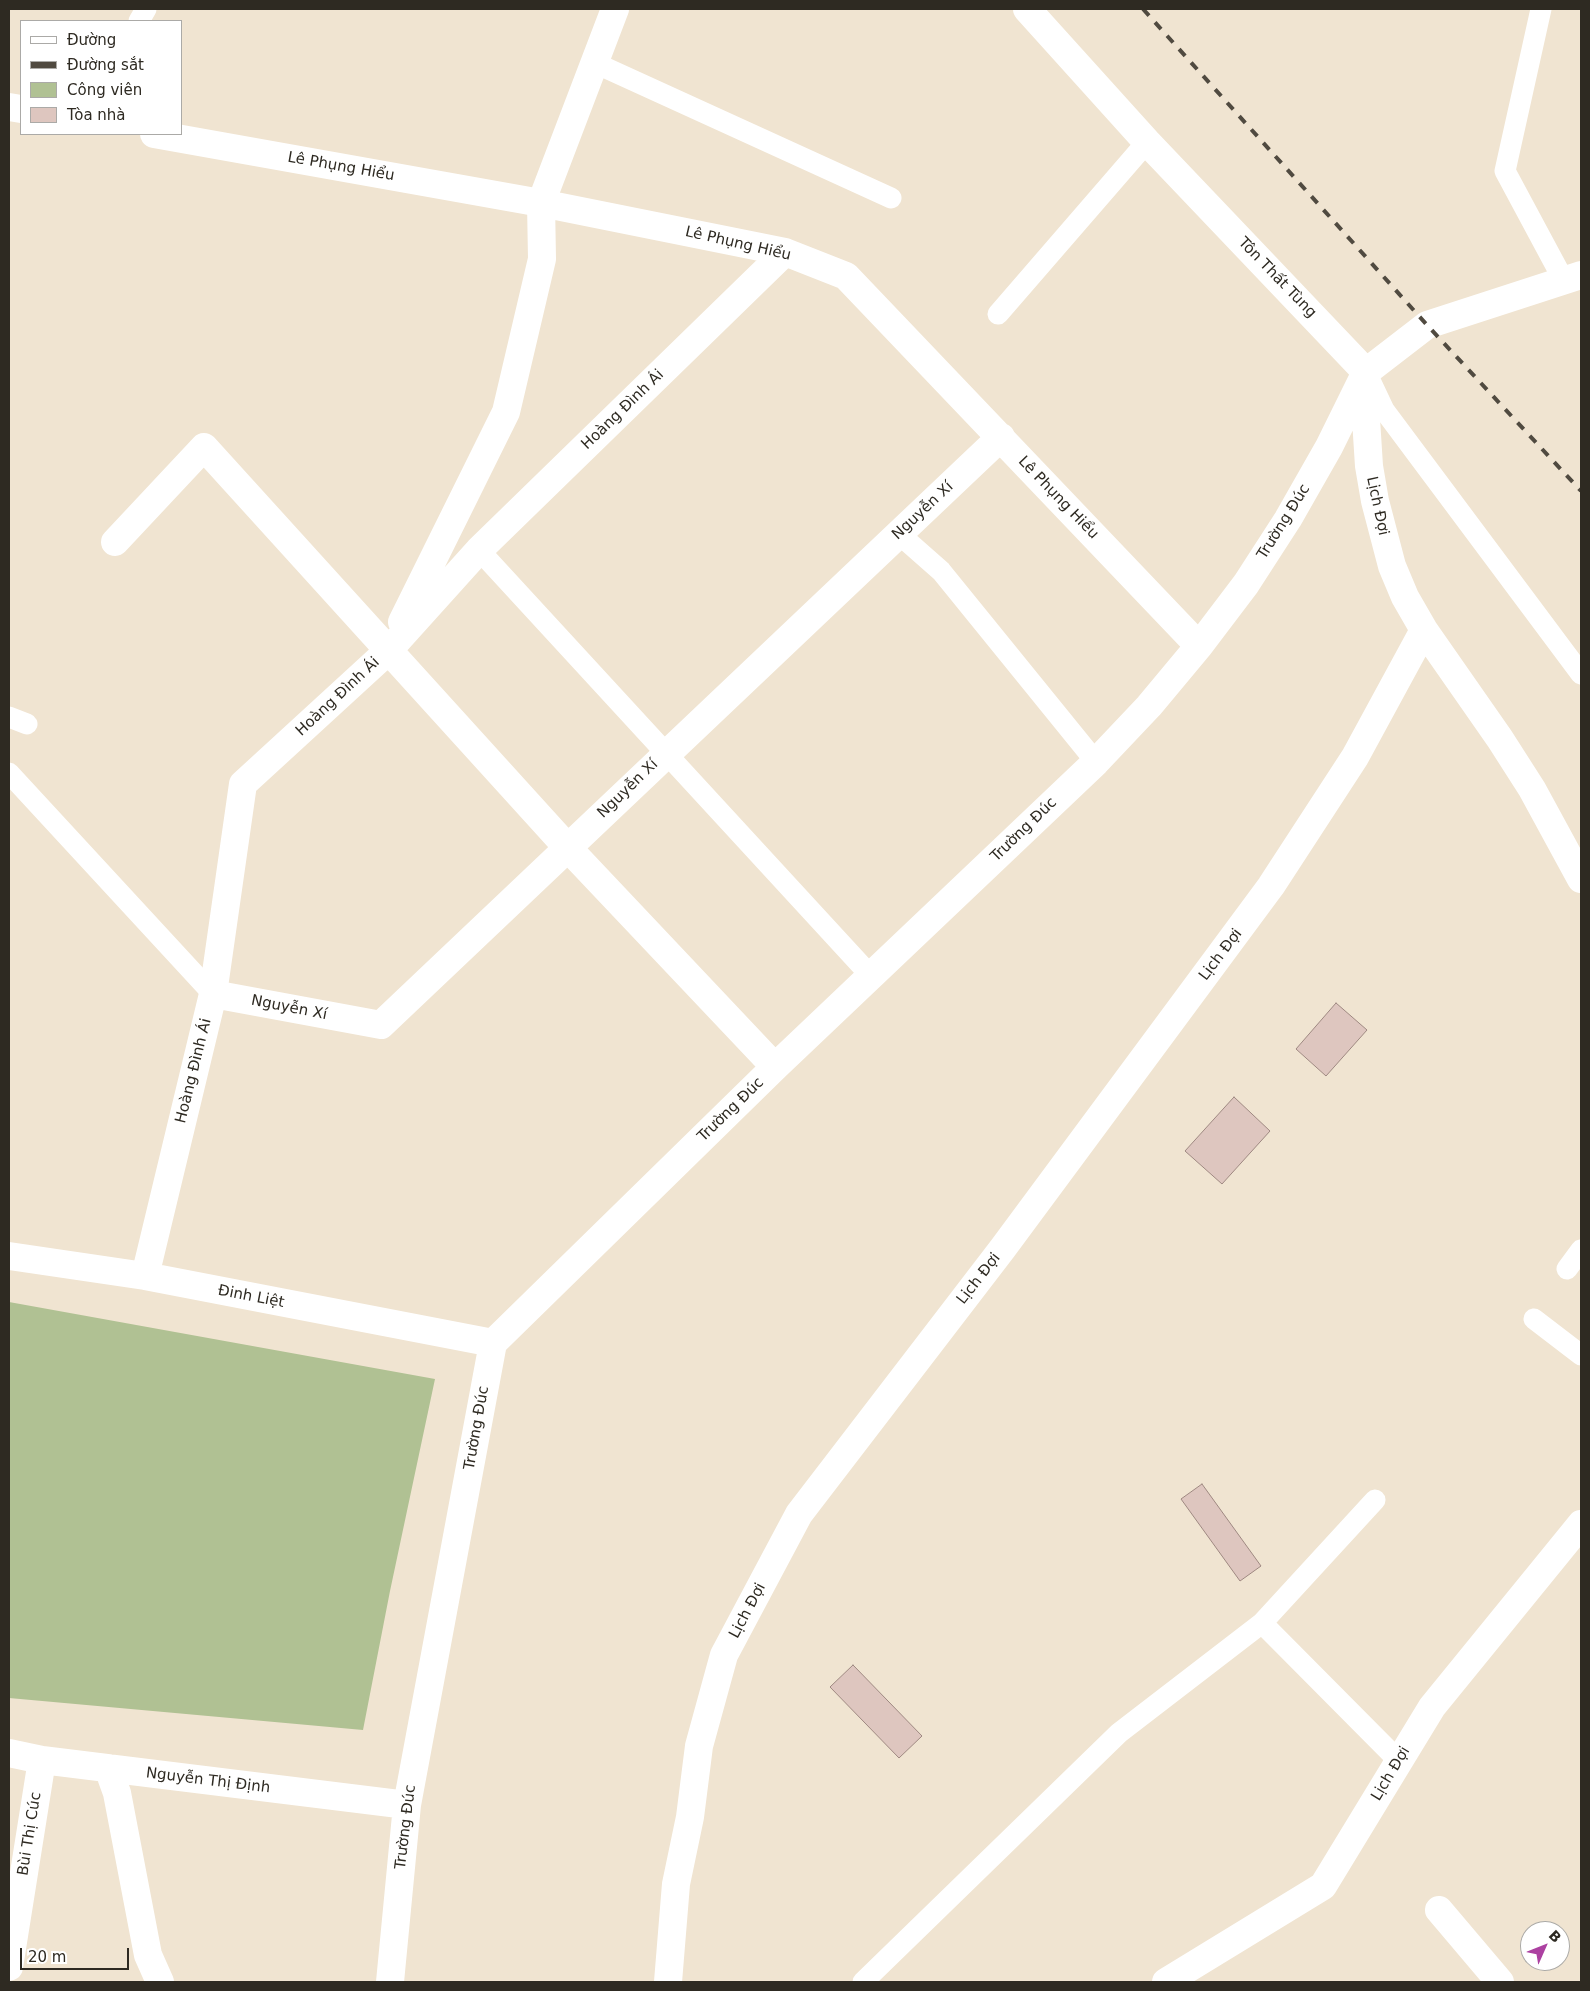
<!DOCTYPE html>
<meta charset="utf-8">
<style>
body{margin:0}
#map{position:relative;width:1590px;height:1991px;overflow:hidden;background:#f0e4d1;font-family:"DejaVu Sans",sans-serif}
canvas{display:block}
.frame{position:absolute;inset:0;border:10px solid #2e2a22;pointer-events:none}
.legend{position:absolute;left:20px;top:20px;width:162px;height:115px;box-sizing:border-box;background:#fff;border:1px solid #abaaa7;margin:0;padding:6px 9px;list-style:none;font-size:15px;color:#2e2a22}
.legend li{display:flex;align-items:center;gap:10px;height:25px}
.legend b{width:25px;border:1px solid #abaaa7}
.north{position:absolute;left:1520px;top:1921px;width:50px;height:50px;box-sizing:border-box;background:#fff;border:1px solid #abaaa7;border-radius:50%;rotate:46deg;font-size:14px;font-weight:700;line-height:20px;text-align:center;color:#2e2a22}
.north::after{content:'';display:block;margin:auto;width:18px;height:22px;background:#ac41a1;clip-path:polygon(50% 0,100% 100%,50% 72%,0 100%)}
.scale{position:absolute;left:20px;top:1948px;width:109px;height:22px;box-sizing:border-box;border:2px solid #2e2a22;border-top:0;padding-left:6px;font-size:15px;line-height:18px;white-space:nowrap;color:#2e2a22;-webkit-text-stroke:4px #fff;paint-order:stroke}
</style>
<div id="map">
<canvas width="1590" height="1991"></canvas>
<div class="frame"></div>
<ul class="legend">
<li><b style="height:6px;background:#fff"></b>Đường</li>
<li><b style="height:6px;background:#504a40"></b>Đường sắt</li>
<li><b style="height:14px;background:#b0c193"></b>Công viên</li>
<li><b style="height:14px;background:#dec6bf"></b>Tòa nhà</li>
</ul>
<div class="north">B</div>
<div class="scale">20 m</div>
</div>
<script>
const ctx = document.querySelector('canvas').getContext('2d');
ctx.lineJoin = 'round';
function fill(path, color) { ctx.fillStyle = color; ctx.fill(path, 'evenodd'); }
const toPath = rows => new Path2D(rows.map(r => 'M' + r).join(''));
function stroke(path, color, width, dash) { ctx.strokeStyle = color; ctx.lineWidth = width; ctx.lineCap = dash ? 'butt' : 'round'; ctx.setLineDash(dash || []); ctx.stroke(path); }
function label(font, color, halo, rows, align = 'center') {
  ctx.font = font + ' "DejaVu Sans",sans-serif'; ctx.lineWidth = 4; ctx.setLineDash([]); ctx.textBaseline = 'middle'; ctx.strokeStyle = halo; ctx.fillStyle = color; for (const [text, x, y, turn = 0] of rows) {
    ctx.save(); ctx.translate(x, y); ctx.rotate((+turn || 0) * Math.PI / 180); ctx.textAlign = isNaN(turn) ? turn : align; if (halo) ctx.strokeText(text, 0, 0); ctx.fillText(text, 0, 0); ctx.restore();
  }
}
fill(toPath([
 [9,1302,435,1379,390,1591,363,1730,9,1698]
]), '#b0c193');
const building = toPath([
 [1336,1003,1367,1030,1326,1076,1296,1049,1336,1003],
 [1234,1097,1270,1131,1222,1184,1185,1151,1234,1097],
 [1202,1484,1261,1566,1240,1581,1181,1499,1202,1484],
 [853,1665,922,1736,899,1758,830,1687,853,1665]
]);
fill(building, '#dec6bf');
stroke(building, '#9e8881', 1);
stroke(toPath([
 [1541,9,1505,171,1564,281],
 [139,21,146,9],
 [595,63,891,198],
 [998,314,1147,142],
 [1367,374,1384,410,1581,674],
 [899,534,941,571,1096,762],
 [479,550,871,976],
 [9,717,27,724],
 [9,773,213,994],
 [1567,1269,1581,1250],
 [1534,1319,1581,1355],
 [1262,1623,1399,1761],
 [863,1982,1119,1733,1262,1623,1375,1500]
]), '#fff', 21);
stroke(toPath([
 [1027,9,1147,142,1366,372],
 [9,107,21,109],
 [154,134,541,203,785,252,846,276,1199,646],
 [1366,379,1366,419,1369,466,1375,501,1392,566,1405,597,1424,630,1500,739,1532,789,1581,879],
 [115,542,204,447,567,847,775,1067],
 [402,622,506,412,542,259,541,203,615,9],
 [213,994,381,1025,1001,437],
 [9,1256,145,1276,493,1343],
 [145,1276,213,994,243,784,388,651,479,550,785,252],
 [9,1753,42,1760,407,1805],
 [108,1768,117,1793,148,1955,160,1982],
 [1439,1910,1500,1982],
 [9,1967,42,1760],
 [390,1982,407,1805,493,1343,775,1067,1096,762,1149,706,1199,646,1246,584,1288,519,1329,447,1366,372,1427,325,1581,275],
 [668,1982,676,1884,690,1817,699,1746,724,1655,799,1514,1003,1248,1271,886,1355,757,1424,630],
 [1166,1982,1323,1886,1432,1707,1581,1524]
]), '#fff', 28);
stroke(toPath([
 [1143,9,1427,325,1581,491]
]), '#504a40', 4, [9, 9]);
label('15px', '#2e2a22', '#fff', [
 ["Lê Phụng Hiểu",341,167,10],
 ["Lê Phụng Hiểu",738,244,13],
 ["Tôn Thất Tùng",1277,278,46],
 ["Hoàng Đình Ái",623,410,-44],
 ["Lê Phụng Hiểu",1058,498,46],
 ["Lịch Đợi",1377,506,78],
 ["Nguyễn Xí",923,511,-43],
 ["Trường Đúc",1284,522,-58],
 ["Hoàng Đình Ái",338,697,-43],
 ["Nguyễn Xí",628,789,-44],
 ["Trường Đúc",1024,830,-44],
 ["Lịch Đợi",1221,955,-53],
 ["Nguyễn Xí",289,1008,11],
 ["Hoàng Đình Ái",194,1071,-76],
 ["Trường Đúc",731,1110,-44],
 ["Lịch Đợi",979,1279,-52],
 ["Đinh Liệt",251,1297,11],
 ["Trường Đúc",477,1428,-80],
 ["Lịch Đợi",748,1611,-62],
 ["Lịch Đợi",1391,1774,-59],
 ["Nguyễn Thị Định",208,1781,7],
 ["Trường Đúc",406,1827,-83],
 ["Bùi Thị Cúc",30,1834,-81]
]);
</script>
